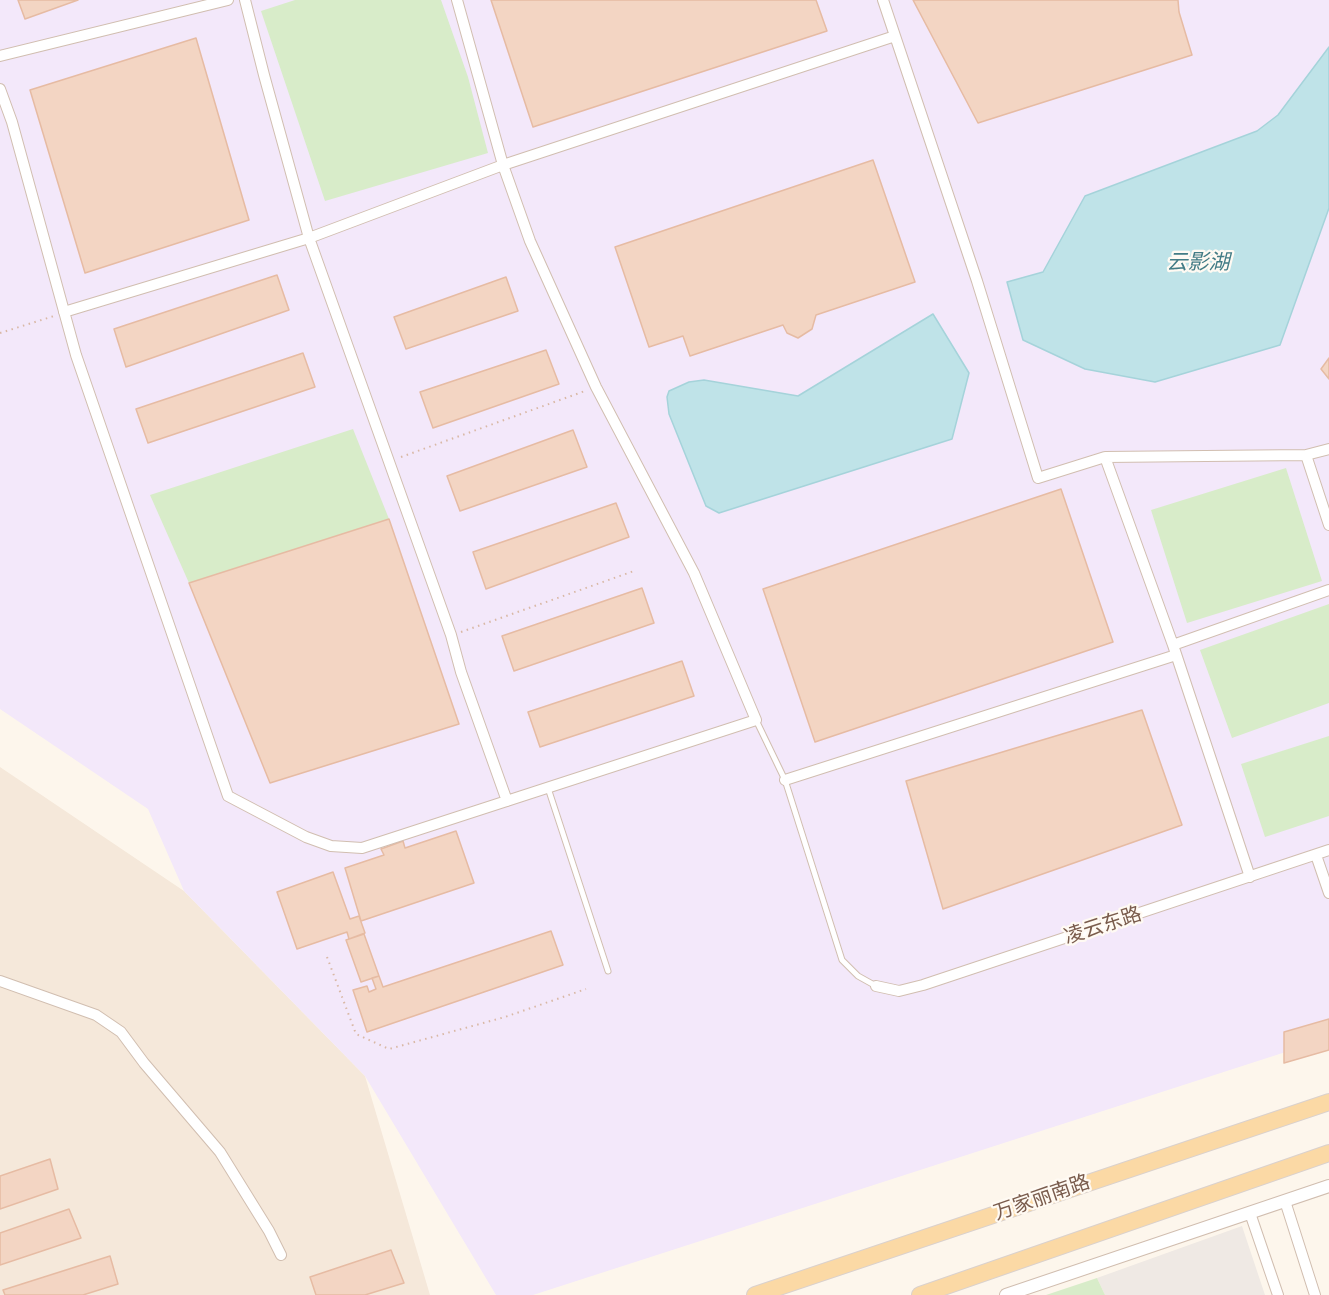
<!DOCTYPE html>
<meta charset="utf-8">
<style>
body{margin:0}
canvas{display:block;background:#fdf6ec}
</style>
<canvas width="1329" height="1295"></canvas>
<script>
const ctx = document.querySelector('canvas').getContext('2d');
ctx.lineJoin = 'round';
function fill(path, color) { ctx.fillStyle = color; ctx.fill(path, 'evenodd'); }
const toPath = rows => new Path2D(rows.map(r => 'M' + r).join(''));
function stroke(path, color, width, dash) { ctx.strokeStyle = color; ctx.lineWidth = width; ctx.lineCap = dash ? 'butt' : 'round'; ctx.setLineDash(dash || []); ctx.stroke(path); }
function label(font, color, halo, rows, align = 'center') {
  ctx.font = font + ' Karla,"Noto Sans SC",sans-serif'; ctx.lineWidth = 4.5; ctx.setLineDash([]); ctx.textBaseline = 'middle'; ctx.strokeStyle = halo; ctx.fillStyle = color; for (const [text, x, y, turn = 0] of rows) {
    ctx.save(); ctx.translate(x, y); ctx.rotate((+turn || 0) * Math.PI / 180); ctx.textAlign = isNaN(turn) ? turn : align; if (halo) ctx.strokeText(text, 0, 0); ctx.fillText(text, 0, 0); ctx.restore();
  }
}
fill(toPath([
 [0,767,184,891,365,1076,430,1295,0,1295]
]), '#f5e8da');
fill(toPath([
 [1242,1226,1265,1295,1105,1295,1097,1278]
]), '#efe9e4');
fill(toPath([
 [0,0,1329,0,1329,1038,533,1295,496,1295,365,1076,184,891,148,809,0,709]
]), '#f3e8fa');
fill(toPath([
 [295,0,441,0,468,77,488,153,325,201,261,11],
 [353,429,389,519,189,583,150,495],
 [1286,468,1322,581,1187,623,1151,510],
 [1329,604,1329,703,1232,738,1200,650],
 [1329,736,1329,816,1265,837,1241,764],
 [1097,1278,1105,1295,1046,1295]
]), '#d8ecc9');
const water = toPath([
 [1329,47,1329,208,1280,345,1155,382,1085,369,1023,340,1007,282,1043,272,1085,196,1257,131,1278,115,1329,47],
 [933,314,969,373,952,439,719,513,706,506,669,414,667,397,669,391,689,382,704,380,798,396,933,314]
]);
fill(water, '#bfe3e8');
stroke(water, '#a5d3da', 1.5);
const building = toPath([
 [18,0,78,0,25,19,18,0],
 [491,0,816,0,827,31,533,127,491,0],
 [913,0,1178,0,1179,12,1192,55,978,123,913,0],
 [196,38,249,220,85,273,30,90,196,38],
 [873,160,915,282,816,315,812,329,798,338,787,333,783,325,690,356,683,336,649,347,615,247,873,160],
 [277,275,289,310,126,367,114,329,277,275],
 [506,277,518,311,406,349,394,317,506,277],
 [546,350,559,384,433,428,420,392,546,350],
 [303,353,315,387,148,443,136,409,303,353],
 [1329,358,1329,379,1321,369,1329,358],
 [573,430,587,467,460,511,447,476,573,430],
 [1061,489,1113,642,815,742,763,589,1061,489],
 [616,503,629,537,486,589,473,552,616,503],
 [389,519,459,724,270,783,189,583,389,519],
 [642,588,654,623,514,671,502,636,642,588],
 [682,661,694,696,540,747,528,712,682,661],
 [1142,710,1182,825,943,909,906,781,1142,710],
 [456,831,474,883,361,921,345,868,384,855,381,849,403,841,405,848,456,831],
 [333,872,350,919,359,916,365,933,349,939,347,932,297,949,277,892,333,872],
 [551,931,563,965,367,1032,353,990,367,986,369,992,376,989,372,978,379,976,383,987,551,931],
 [364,934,379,976,361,982,346,940,364,934],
 [1329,1019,1329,1050,1284,1063,1284,1032,1329,1019],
 [50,1159,58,1189,0,1209,0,1176,50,1159],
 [69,1209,81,1238,0,1265,0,1233,69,1209],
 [391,1250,404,1283,365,1295,316,1295,310,1277,391,1250],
 [110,1256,118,1284,83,1295,5,1295,3,1290,110,1256]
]);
fill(building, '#f3d5c3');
stroke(building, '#e6bba3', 1.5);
const service = toPath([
 [756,720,785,780,842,960,858,976,876,986],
 [548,788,608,971]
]);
const minor = toPath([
 [245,0,264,75,309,238,451,635,461,672,507,801],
 [883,0,977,281,1038,478,1105,457,1173,645,1250,877],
 [0,56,228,0],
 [0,89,12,122,76,355,228,796,306,837,331,846,362,848,756,720,694,573,596,387,530,241,503,165,457,0],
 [64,312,309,238,503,165,895,36],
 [1329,449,1306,455,1329,525],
 [1105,457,1306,455],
 [1173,645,1329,590],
 [785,780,1176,655],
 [1316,855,1329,893],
 [0,981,96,1015,121,1032,144,1063,220,1152,269,1231,281,1255],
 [876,986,899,991,923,985,1329,850],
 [1285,1201,1315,1295],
 [1250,1213,1278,1295]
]);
const tertiary = toPath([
 [1006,1295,1329,1186]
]);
const primary = toPath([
 [755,1295,1329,1102],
 [920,1295,1329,1153]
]);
stroke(service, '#d1beb0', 7);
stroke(minor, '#d1beb0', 12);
stroke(tertiary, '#d1beb0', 14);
stroke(primary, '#dad1cd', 18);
stroke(toPath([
 [0,333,54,316],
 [401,457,585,391],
 [461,632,634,571],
 [327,957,356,1034,389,1049,505,1017,586,989]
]), '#d9b8a5', 2, [1.5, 4.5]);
stroke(service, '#fff', 5);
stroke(minor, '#fff', 10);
stroke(tertiary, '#fff', 12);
stroke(primary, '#fbd9a5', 16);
label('20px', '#7a5c4d', '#fffaf3', [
 ["凌云东路",1103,926,-18],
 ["万家丽南路",1042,1198,-19]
]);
label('italic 21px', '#437c86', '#fffaf3', [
 ["云影湖",1198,263]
]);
</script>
